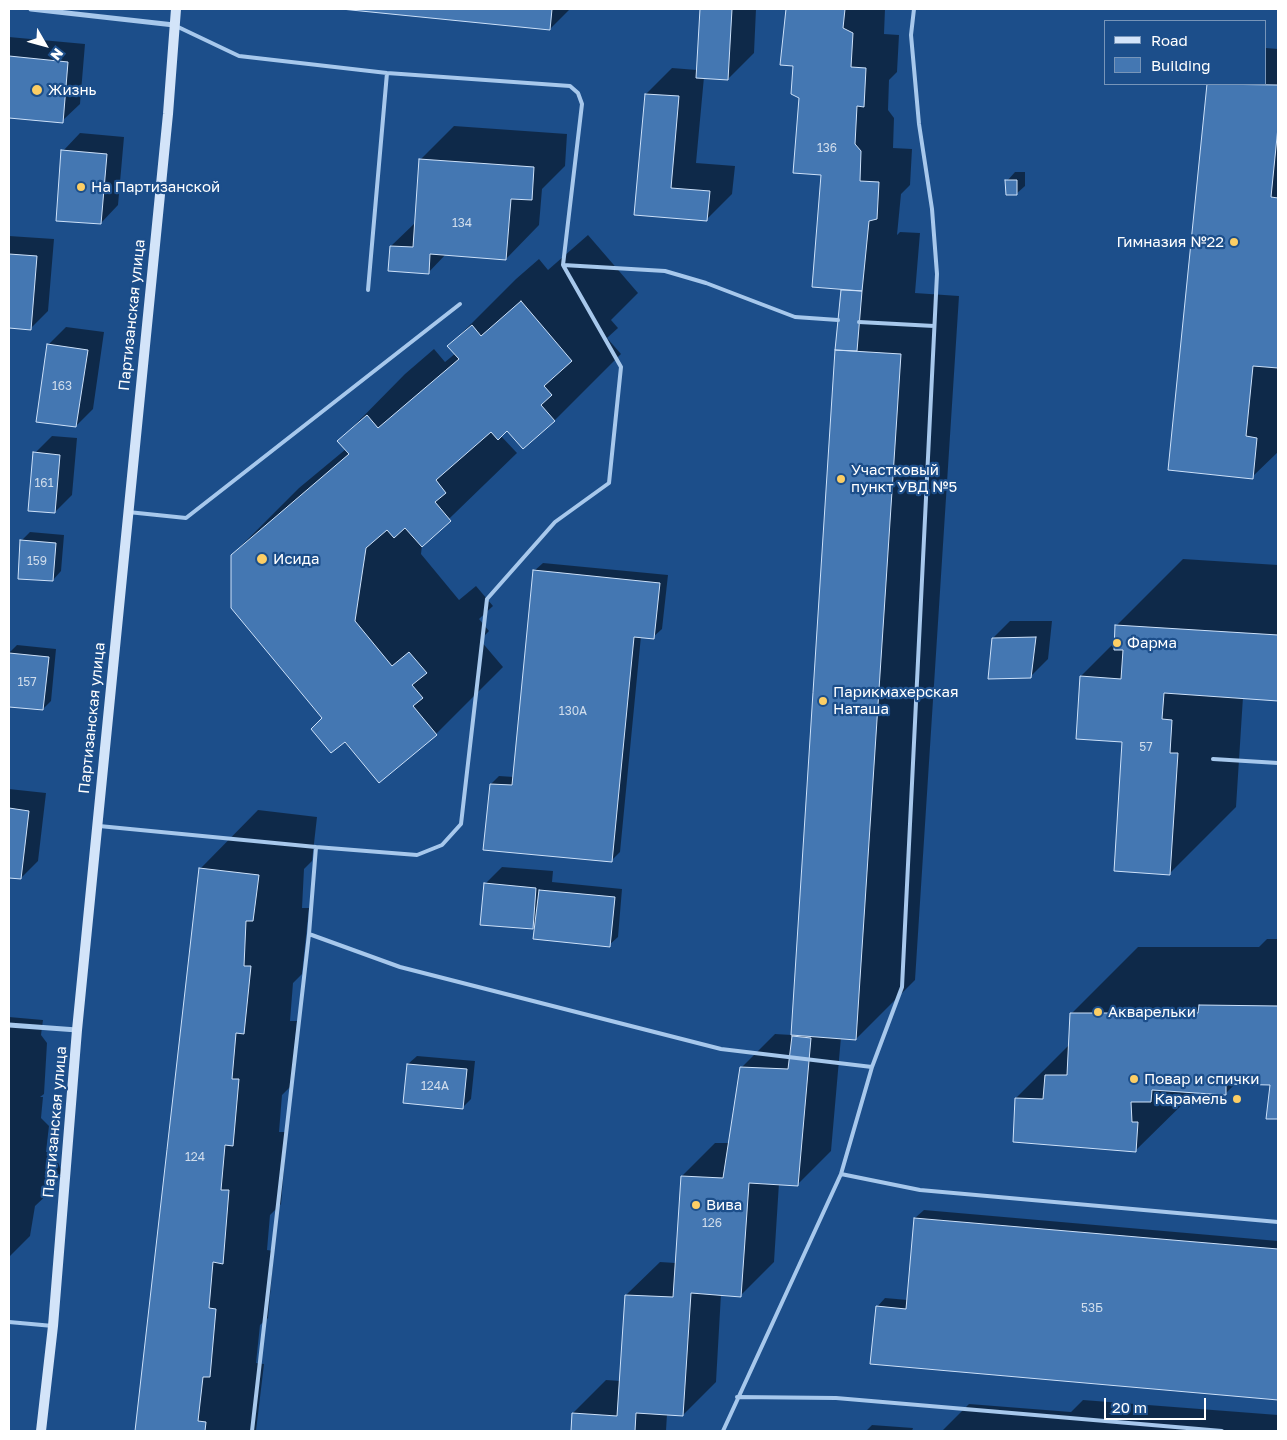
<!DOCTYPE html>
<meta charset="utf-8">
<style>
body{margin:0}
#map{position:relative;width:1287px;height:1440px;overflow:hidden;background:#1c4e8a;font-family:"Golos Text",sans-serif}
canvas{display:block}
.frame{position:absolute;inset:0;border:10px solid #fff;pointer-events:none}
.legend{position:absolute;left:1104px;top:20px;width:162px;height:65px;box-sizing:border-box;background:#1c4e8a;border:1px solid #7795b9;margin:0;padding:6px 9px;list-style:none;font-size:15px;color:#fff}
.legend li{display:flex;align-items:center;gap:10px;height:25px}
.legend b{width:25px;border:1px solid #7795b9}
.north{position:absolute;left:20px;top:20px;width:50px;height:50px;-webkit-text-stroke:4px #1c4e8a;paint-order:stroke;rotate:128deg;font-size:14px;font-weight:700;line-height:20px;text-align:center;color:#fff}
.north::after{content:'';display:block;margin:auto;width:18px;height:22px;background:#fff;clip-path:polygon(50% 0,100% 100%,50% 72%,0 100%)}
.scale{position:absolute;left:1104px;top:1398px;width:102px;height:22px;box-sizing:border-box;border:2px solid #fff;border-top:0;padding-left:6px;font-size:15px;line-height:18px;white-space:nowrap;color:#fff;-webkit-text-stroke:4px #1c4e8a;paint-order:stroke}
</style>
<div id="map">
<canvas width="1287" height="1440"></canvas>
<div class="frame"></div>
<ul class="legend">
<li><b style="height:6px;background:#d3e4f9"></b>Road</li>
<li><b style="height:14px;background:#4477b2"></b>Building</li>
</ul>
<div class="north">N</div>
<div class="scale">20 m</div>
</div>
<script>
const ctx = document.querySelector('canvas').getContext('2d');
ctx.lineJoin = 'round';
function fill(path, color) { ctx.fillStyle = color; ctx.fill(path, 'evenodd'); }
const toPath = rows => new Path2D(rows.map(r => 'M' + r).join(''));
function stroke(path, color, width, dash) { ctx.strokeStyle = color; ctx.lineWidth = width; ctx.lineCap = dash ? 'butt' : 'round'; ctx.setLineDash(dash || []); ctx.stroke(path); }
function label(font, color, halo, rows, align = 'center') {
  ctx.font = font + ' "Golos Text",sans-serif'; ctx.lineWidth = 4.5; ctx.setLineDash([]); ctx.textBaseline = 'middle'; ctx.strokeStyle = halo; ctx.fillStyle = color; for (const [text, x, y, turn = 0] of rows) {
    ctx.save(); ctx.translate(x, y); ctx.rotate((+turn || 0) * Math.PI / 180); ctx.textAlign = isNaN(turn) ? turn : align; if (halo) ctx.strokeText(text, 0, 0); ctx.fillText(text, 0, 0); ctx.restore();
  }
}
fill(toPath([
 [350,9,570,9,550,29],
 [701,9,756,9,754,53,728,79,704,77,696,163,735,166,732,194,706,220,636,214,646,94,672,68,697,70],
 [787,9,885,9,884,34,899,35,897,72,889,80,888,110,894,118,893,148,912,149,910,185,901,194,897,235,900,232,920,233,915,293,959,296,915,980,856,1039,841,1037,831,1151,798,1184,779,1183,774,1262,741,1295,721,1294,716,1382,683,1415,667,1414,666,1431,572,1431,573,1413,606,1380,621,1381,626,1295,660,1262,676,1263,682,1176,715,1143,730,1143,742,1067,775,1034,792,1035,844,289,822,174,800,98,795,65,782,64],
 [9,37,85,44,80,104,62,121,9,116],
 [1266,48,1278,49,1278,452,1252,477,1169,469,1208,84,1266,84],
 [454,126,567,134,565,166,542,189,539,225,506,259,446,254,428,273,391,246,416,222,420,160],
 [80,133,124,137,118,205,101,223,63,151],
 [1015,172,1025,172,1025,186,1016,194,1007,181],
 [588,235,638,293,611,320,618,328,607,338,621,354,554,421,507,430,501,436,517,453,422,545,421,554,459,600,476,586,493,606,479,619,489,631,480,640,503,667,436,734,379,781,323,718,232,555,299,488,346,449,339,441,405,374,434,349,445,362,456,353,449,346,516,279,539,259,548,270],
 [9,236,54,239,48,311,31,328,9,327],
 [66,327,104,332,93,409,76,426,48,345],
 [52,436,77,438,72,495,55,512,35,453],
 [30,532,64,535,61,571,53,580,21,541],
 [1183,559,1278,565,1278,700,1243,697,1236,807,1169,874,1124,741,1081,676,1115,642,1117,625],
 [543,563,668,575,662,629,653,637,641,636,620,852,612,860,491,784,499,776,514,777,534,571],
 [1010,621,1052,621,1048,659,1030,677,993,638],
 [17,645,56,649,51,701,43,709,9,706,9,653],
 [9,789,46,793,38,861,21,878,9,877],
 [258,810,317,817,312,861,304,869,302,908,309,908,302,974,293,983,290,1021,297,1021,291,1086,282,1095,279,1132,287,1132,281,1204,270,1215,267,1250,274,1251,268,1318,260,1325,256,1363,264,1364,256,1431,137,1431,200,869],
 [502,867,553,871,552,882,622,889,618,937,609,945,536,925,533,928,485,884],
 [1267,939,1278,939,1278,1118,1267,1118,1271,1084,1236,1083,1225,1094,1195,1092,1135,1151,1016,1098,1069,1045,1071,1014,1138,947,1259,947],
 [9,1017,43,1020,41,1035,47,1043,44,1094,40,1097,43,1097,41,1118,49,1126,46,1152,55,1154,62,1173,51,1191,35,1206,30,1236,9,1257],
 [417,1056,475,1061,471,1099,462,1108,408,1064],
 [924,1210,1278,1241,1278,1398,872,1363,877,1307,885,1298,908,1300,915,1218],
 [1083,1400,1278,1415,1278,1431,942,1431,969,1404,1071,1412],
 [872,1425,913,1428,912,1431,866,1431]
]), '#0007');
const building = toPath([
 [341,9,552,9,550,30,341,9],
 [700,9,732,9,728,80,696,78,700,9],
 [786,9,845,9,843,28,853,33,851,67,866,68,864,107,857,106,855,144,861,151,860,181,879,182,877,219,869,221,862,291,812,287,821,175,793,173,799,98,791,94,793,66,780,65,786,9],
 [9,56,68,62,63,123,9,118,9,56],
 [1207,84,1278,85,1278,127,1271,197,1278,198,1278,368,1253,366,1246,436,1257,438,1253,479,1168,470,1207,84],
 [645,94,679,96,671,188,710,191,707,221,634,215,645,94],
 [61,150,107,154,101,224,56,221,61,150],
 [419,159,534,167,532,200,511,199,506,260,430,254,429,274,388,271,390,246,413,247,419,159],
 [1005,180,1017,180,1017,195,1006,195,1005,180],
 [9,254,37,256,31,330,9,328,9,254],
 [841,290,862,291,857,351,835,350,841,290],
 [521,301,572,361,544,386,552,395,541,405,555,421,523,449,507,431,498,440,491,432,436,480,446,493,435,502,451,521,422,547,405,528,394,538,387,530,366,548,355,621,392,666,409,652,427,673,412,685,423,698,413,706,437,735,379,783,345,742,331,753,311,729,322,718,231,608,231,555,349,454,337,441,367,415,378,428,459,359,447,346,472,325,481,336,521,301],
 [47,344,88,350,76,427,36,422,47,344],
 [835,350,901,354,856,1040,791,1035,835,350],
 [33,452,60,455,55,513,28,511,33,452],
 [20,540,56,543,53,581,18,579,20,540],
 [533,570,660,583,654,639,634,637,612,862,483,850,490,784,512,785,533,570],
 [1115,625,1278,635,1278,701,1164,693,1162,719,1172,720,1170,753,1178,753,1170,875,1114,871,1122,742,1076,739,1080,676,1121,679,1123,650,1114,650,1115,625],
 [1036,637,1031,678,988,679,992,638,1036,637],
 [9,653,49,657,43,710,9,707,9,653],
 [9,808,29,811,21,879,9,878,9,808],
 [199,868,259,875,253,921,246,921,244,966,251,966,244,1034,236,1033,232,1079,239,1079,233,1146,225,1145,221,1190,229,1190,223,1264,213,1262,209,1308,216,1309,210,1377,203,1377,198,1421,206,1422,205,1431,135,1431,199,868],
 [484,883,536,888,533,929,480,925,484,883],
 [539,890,615,897,610,947,533,939,539,890],
 [1199,1005,1278,1006,1278,1119,1266,1119,1270,1085,1226,1084,1226,1095,1152,1090,1151,1102,1131,1102,1132,1122,1138,1122,1136,1152,1013,1142,1015,1098,1043,1099,1045,1075,1067,1075,1070,1013,1198,1013,1199,1005],
 [792,1036,811,1038,798,1186,749,1183,741,1297,691,1293,683,1416,636,1413,635,1431,571,1431,572,1413,617,1416,625,1295,673,1297,681,1176,723,1178,740,1067,788,1069,792,1036],
 [407,1064,467,1069,463,1109,403,1103,407,1064],
 [914,1218,1278,1249,1278,1400,870,1364,876,1306,906,1309,914,1218]
]);
fill(building, '#4477b2');
stroke(building, '#cde1f9', 1);
stroke(toPath([
 [176,26,239,56,387,73,570,86,578,93,582,104,563,265,665,271,706,283,795,317,838,320],
 [368,290,387,73],
 [859,322,934,326],
 [128,512,186,518,460,304],
 [1213,759,1278,763],
 [99,826,316,847,309,934,400,967,721,1049,872,1067],
 [316,847,417,855,442,845,461,824,487,599,555,522,609,483,621,367,563,265],
 [841,1174,920,1190,1278,1222],
 [9,1322,53,1326],
 [737,1397,836,1398,1222,1431],
 [252,1431,309,934],
 [723,1431,841,1174,872,1067,902,987,937,274,932,209,919,124,911,35,914,9]
]), '#a7c8ec', 4);
stroke(toPath([
 [31,9,174,25],
 [9,1025,77,1030]
]), '#a7c8ec', 5);
stroke(toPath([
 [41,1431,53,1326,77,1030,168,114,176,9]
]), '#d3e4f9', 10);
for (const [x, y, r, color] of [
 [37,90,6,"#fcce65"],
 [81,187,5,"#fcce65"],
 [1234,242,5,"#fcce65"],
 [841,479,5,"#fcce65"],
 [262,559,6,"#fcce65"],
 [1117,643,5,"#fcce65"],
 [823,701,5,"#fcce65"],
 [1098,1012,5,"#fcce65"],
 [1134,1079,5,"#fcce65"],
 [1237,1099,5,"#fcce65"],
 [696,1205,5,"#fcce65"]
]) { const dot = new Path2D(); dot.arc(x, y, r, 0, 2 * Math.PI); ctx.fillStyle = color; ctx.fill(dot); stroke(dot, '#1c4e8a', 2); }
label('12px', '#d0ddec', null, [
 ["136",827,148],
 ["134",462,223],
 ["163",62,386],
 ["161",44,483],
 ["159",37,561],
 ["157",27,682],
 ["130А",573,711],
 ["57",1146,747],
 ["124А",435,1086],
 ["124",195,1157],
 ["126",712,1223],
 ["53Б",1092,1308]
]);
label('15px', '#fff', '#1c4e8a', [
 ["Жизнь",48,90],
 ["На Партизанской",91,187],
 ["Гимназия №22",1224,242,"right"],
 ["Участковый",851,470],
 ["пункт УВД №5",851,487],
 ["Исида",273,559],
 ["Фарма",1127,643],
 ["Парикмахерская",833,692],
 ["Наташа",833,709],
 ["Акварельки",1108,1012],
 ["Повар и спички",1144,1079],
 ["Карамель",1227,1099,"right"],
 ["Вива",706,1205]
], 'left');
label('15px', '#fff', '#1c4e8a', [
 ["Партизанская улица",132,315,-84],
 ["Партизанская улица",92,718,-84],
 ["Партизанская улица",55,1122,-85]
]);
</script>
